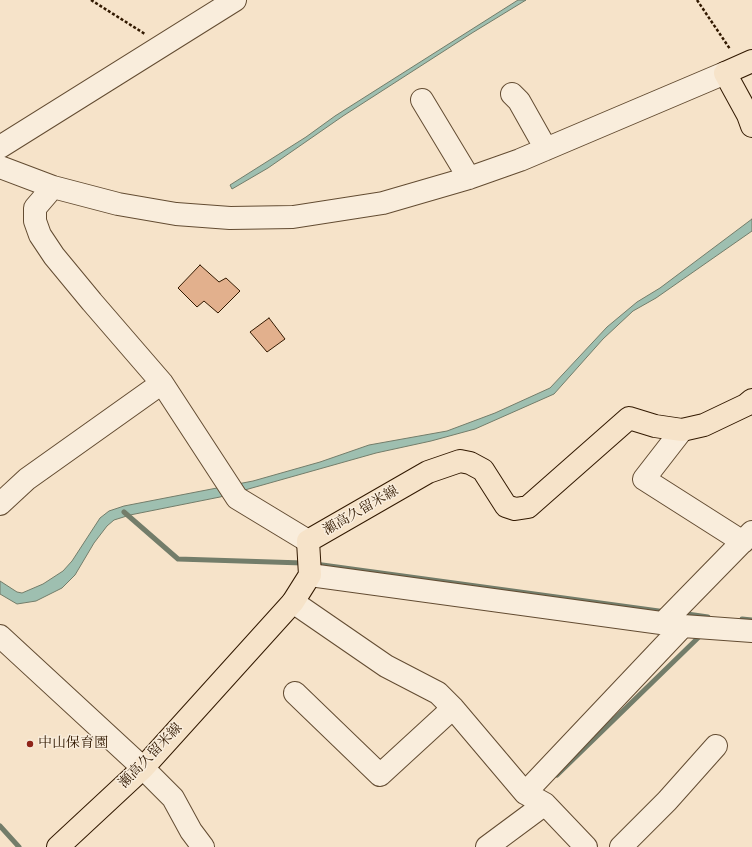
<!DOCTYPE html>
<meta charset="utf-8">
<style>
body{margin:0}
canvas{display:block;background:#f6e3c9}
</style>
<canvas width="752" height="847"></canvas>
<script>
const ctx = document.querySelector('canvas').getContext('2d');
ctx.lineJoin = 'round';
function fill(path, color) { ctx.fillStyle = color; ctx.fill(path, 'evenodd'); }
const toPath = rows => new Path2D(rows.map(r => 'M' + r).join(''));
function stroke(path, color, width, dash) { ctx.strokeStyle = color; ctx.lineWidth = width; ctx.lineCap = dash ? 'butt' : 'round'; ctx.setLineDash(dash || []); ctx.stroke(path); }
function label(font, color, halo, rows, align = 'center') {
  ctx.font = font + ' "Libre Bodoni","Noto Serif JP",serif'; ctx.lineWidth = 3; ctx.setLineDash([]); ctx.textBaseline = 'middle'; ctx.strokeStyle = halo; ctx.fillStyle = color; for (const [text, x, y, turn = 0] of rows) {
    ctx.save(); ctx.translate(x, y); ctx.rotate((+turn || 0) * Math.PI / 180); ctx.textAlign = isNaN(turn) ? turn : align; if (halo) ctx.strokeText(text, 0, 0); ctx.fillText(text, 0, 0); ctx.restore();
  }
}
const water = toPath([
 [518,0,526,0,472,33,343,116,268,168,232,189,230,185,306,137,335,116,518,0],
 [752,219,752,231,656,298,633,311,603,339,554,394,475,429,431,441,376,453,220,497,130,515,114,520,107,526,94,543,75,575,62,588,36,601,17,604,0,594,0,581,17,592,22,593,43,584,63,571,72,561,100,518,109,511,124,506,253,481,320,462,369,445,447,431,495,413,550,388,607,327,637,302,660,288,752,219]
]);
fill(water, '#9ebfb0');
stroke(water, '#737d6a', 1);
stroke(toPath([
 [124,512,178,559,303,563],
 [315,564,666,612],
 [680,613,708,617],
 [742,619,752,620],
 [557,775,702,634],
 [0,826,19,847]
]), '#737d6a', 5);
const building = toPath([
 [200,265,219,282,226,278,240,291,218,313,204,301,197,307,178,288,200,265],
 [269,318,285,339,267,352,250,332,269,318]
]);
fill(building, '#e2b08d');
stroke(building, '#321900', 1);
const minor = toPath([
 [512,94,519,101,546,149],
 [422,100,469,178],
 [0,147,235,0],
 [0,167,53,187,118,204,176,214,230,218,293,217,383,203,469,178,520,160,725,73],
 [53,187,35,208,35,221,40,235,54,256,92,302,162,383,237,498,308,541],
 [682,430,644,479,743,542],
 [0,504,27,479,162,383],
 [310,575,683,626,752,631],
 [293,602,386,666,438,693,453,708,525,793,545,804,586,847],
 [663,623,752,532],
 [0,636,143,768,173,798,191,831,203,847],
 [295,693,380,775,453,708],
 [525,793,683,626],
 [487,847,545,804],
 [621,847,667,801,716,746]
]);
const major = toPath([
 [752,61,725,73,748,115,752,126],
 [58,847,143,768,293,602,310,575,308,541,428,472,460,461,470,463,483,470,506,506,515,509,528,507,629,418,655,426,682,430,704,425,746,405,752,400]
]);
stroke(minor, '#634c32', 24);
stroke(major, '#321900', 24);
stroke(toPath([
 [91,0,145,34],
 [697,0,730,49]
]), '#321900', 2.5, [3, 2]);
stroke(minor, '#f9eddc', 22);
stroke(major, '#f6e3c9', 22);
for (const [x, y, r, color] of [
 [30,744,4,"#8f2418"]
]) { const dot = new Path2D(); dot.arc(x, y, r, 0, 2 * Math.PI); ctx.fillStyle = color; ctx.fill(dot); stroke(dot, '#f9eddc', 1.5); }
label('14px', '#321900', '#f9eddc', [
 ["瀬高久留米線",361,511,-30],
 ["瀬高久留米線",151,756,-46]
]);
label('14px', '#321900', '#f9eddc', [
 ["中山保育園",38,744]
], 'left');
</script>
